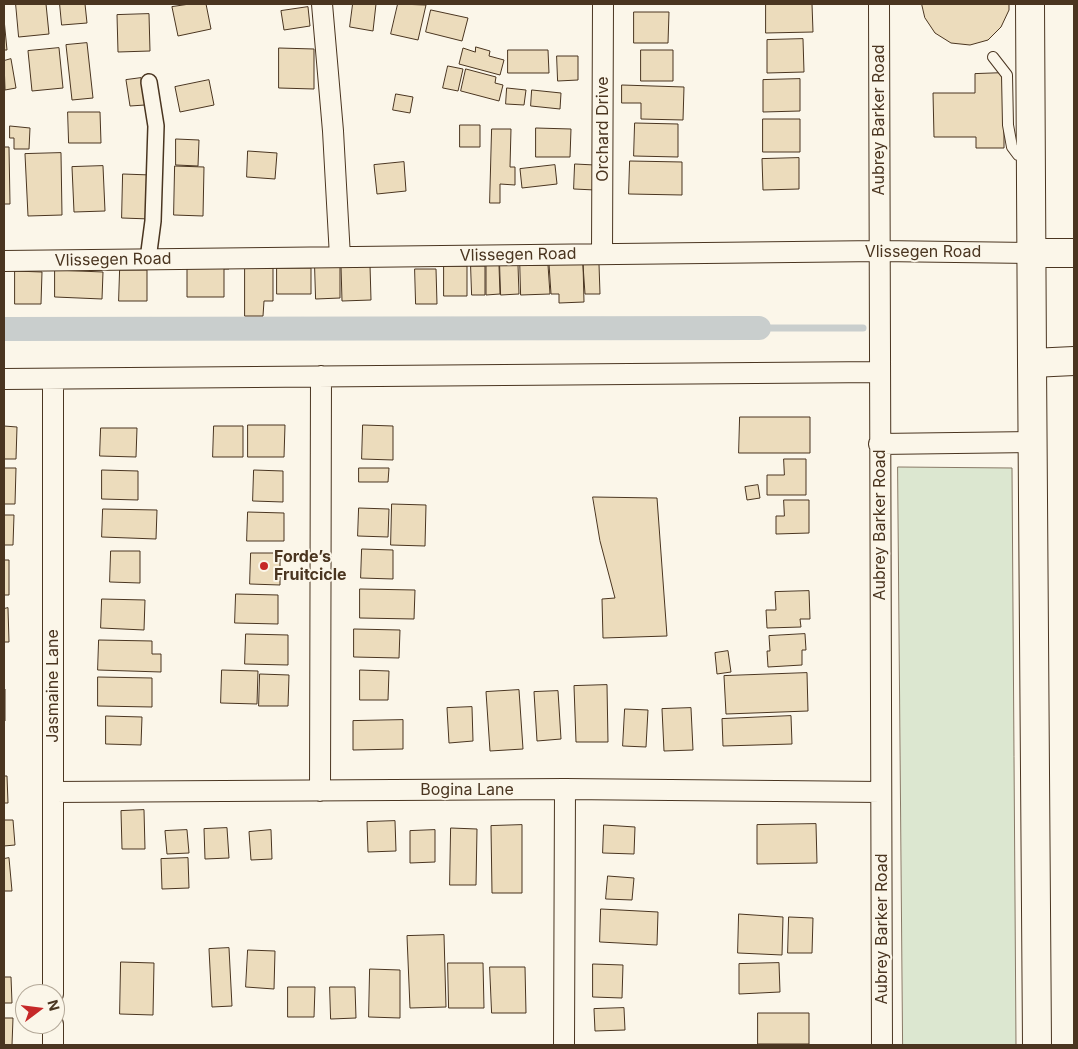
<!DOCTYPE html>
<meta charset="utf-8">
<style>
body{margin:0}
#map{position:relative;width:1078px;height:1049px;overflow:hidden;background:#fbf6e9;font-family:Inter,sans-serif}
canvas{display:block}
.frame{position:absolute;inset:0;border:5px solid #4a3520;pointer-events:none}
.north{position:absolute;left:15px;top:984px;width:50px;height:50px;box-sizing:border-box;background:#fbf6e9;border:1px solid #b4a999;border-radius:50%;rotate:75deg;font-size:14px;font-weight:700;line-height:20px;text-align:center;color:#4a3520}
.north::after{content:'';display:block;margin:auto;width:18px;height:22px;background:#c62828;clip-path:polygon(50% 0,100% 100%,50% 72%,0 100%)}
</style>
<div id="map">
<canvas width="1078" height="1049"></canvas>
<div class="frame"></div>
<div class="north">N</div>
</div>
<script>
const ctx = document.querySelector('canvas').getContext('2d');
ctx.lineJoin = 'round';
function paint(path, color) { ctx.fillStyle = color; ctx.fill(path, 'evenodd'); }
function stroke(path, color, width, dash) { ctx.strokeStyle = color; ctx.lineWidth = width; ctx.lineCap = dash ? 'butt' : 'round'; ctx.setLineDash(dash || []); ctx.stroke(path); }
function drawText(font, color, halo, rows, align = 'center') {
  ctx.font = font + ' Inter,sans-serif'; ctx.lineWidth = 4; ctx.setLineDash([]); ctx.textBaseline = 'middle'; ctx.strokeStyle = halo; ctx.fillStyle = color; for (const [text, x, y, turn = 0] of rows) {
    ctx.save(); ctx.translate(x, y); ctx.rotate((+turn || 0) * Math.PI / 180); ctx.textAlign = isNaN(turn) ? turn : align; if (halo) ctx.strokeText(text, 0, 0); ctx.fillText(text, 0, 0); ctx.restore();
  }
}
const green = new Path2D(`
 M898,467L1012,468L1016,1045H903Z`);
paint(green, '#dce7d0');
stroke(green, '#887966', 1);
stroke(new Path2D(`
 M759,328H863`), '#c9cecd', 7);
stroke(new Path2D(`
 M4,329L759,328`), '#c9cecd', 24);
const building = new Path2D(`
 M16,4H46L49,34L19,37Z
 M60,4H85L87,23L62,25Z
 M190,4H206L211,29L178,36L172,7Z
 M353,4H376L373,31L350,27Z
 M398,4L426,5L418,40L391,34Z
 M766,4H812L813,32L766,33Z
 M922,4H1009V10L1001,27L988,40L970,45L951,43L935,33L925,18Z
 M308,7L310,26L284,30L281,11Z
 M431,10L468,18L462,41L426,32Z
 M634,12H669L668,43H634Z
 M149,14L150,51L118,52L117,15Z
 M4,19L7,50H4Z
 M803,39L804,72L767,73V40Z
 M87,43L93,98L72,100L66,45Z
 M476,47L490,51L489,56L504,60L500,75L459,64L463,48L475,52Z
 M59,48L63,88L32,91L28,51Z
 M279,48L314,49V89L279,88Z
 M508,50H548L549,73H508Z
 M641,50H673V81H641Z
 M557,56H578V80L558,81Z
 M11,59L16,88L5,90L4,61Z
 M448,66L463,69L458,91L443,88Z
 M466,69L496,77L495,83L503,85L499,101L461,91Z
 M1004,73V148H976V137H934L933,93H975V74Z
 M141,78L145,105L130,106L126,80Z
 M800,79V111L763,112V80Z
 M209,80L214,105L180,112L175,87Z
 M622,85L684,87L683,120L641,119V103H622Z
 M507,88L526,90L524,105L506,104Z
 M532,90L561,93L560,109L531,106Z
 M396,94L413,97L410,113L393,110Z
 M68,112H100L101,143H69Z
 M763,119H800V152H763Z
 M635,123L678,124V157L634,156Z
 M460,125H480V147H460Z
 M10,126L30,128L29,149H14V138H10Z
 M536,128L571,129L570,157H536Z
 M492,129H511L510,167H515V185L500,184V203H490Z
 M176,139L199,140L198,166L176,165Z
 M4,147H9L10,204H4Z
 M248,151L277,153L275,179L247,177Z
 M61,153L62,215L28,216L25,154Z
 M799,158V189L763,190L762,159Z
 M630,161L682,162V195L629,194Z
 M404,162L406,191L377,194L374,165Z
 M575,164L595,165V190L574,189Z
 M555,165L557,184L522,188L520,169Z
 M103,166L105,211L74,212L72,167Z
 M175,166L204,167L203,216L174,215Z
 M123,174L151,175L150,219L122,218Z
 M520,258H531V265H548L550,294L521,295Z
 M230,260L229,269H224V297H187V265Z
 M583,263L584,302L559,303V294H551L549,264Z
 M599,264L600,294H585L583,265Z
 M370,265L371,300L342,301L341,266Z
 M499,265L500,294L486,295V266Z
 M500,265H518L519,294L501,295Z
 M444,266H467V296H444Z
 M471,266H485V295H472Z
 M245,267L273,268V301H264L263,316H245Z
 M315,267H340V298L316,299Z
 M277,268H311V294H277Z
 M415,269H436L437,304H416Z
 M55,270L103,272L102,299L55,297Z
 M120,270H147V301H119Z
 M15,271L42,272L41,304H15Z
 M740,417H810V453H739Z
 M248,425H285L284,457H248Z
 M363,425L393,426V460L362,459Z
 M4,426L17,427L16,459H4Z
 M214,426H243V457H213Z
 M101,428H137L136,457L100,456Z
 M784,459H806V495H767V475H784Z
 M4,468H16L15,504H4Z
 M359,468H389L388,482H359Z
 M102,470L138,471V500L102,499Z
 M254,470L283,471V502L253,501Z
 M758,485L760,498L747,500L745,487Z
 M593,497L657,498L667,636L603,638L602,599L615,598L600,541Z
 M784,500H809V533L776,534V516H784Z
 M392,504L426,505L425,546L391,545Z
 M359,508L389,509L388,537L358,536Z
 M103,509L157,510L156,539L102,537Z
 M248,512L284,513V541H247Z
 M4,515H14L13,545H4Z
 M362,549L393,550V579L361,578Z
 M111,551H140V583L110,582Z
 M251,553H280V585L250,584Z
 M4,560H9V595H4Z
 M360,589L415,590L414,619L360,618Z
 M809,591L810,619H800L801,627L767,628L766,610H776L775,592Z
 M236,594L278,595V624L235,623Z
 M102,599L145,600L144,630L101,628Z
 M8,608L9,642H4V609Z
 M354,629L400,630L399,658L354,657Z
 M246,634L288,635V665L245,664Z
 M805,634L806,650H802V665L768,667L767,651H770L769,636Z
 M99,640L152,641V654H161V672L98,670Z
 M728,651L731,672L717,674L715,653Z
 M222,670L258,671L257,704L221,703Z
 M360,670L389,671L388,700H360Z
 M807,673L808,711L726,714L724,676Z
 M260,674L289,675L288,706H259Z
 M98,677L152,678V707L98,706Z
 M607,685L608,742H576L574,686Z
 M4,689H5V721H4Z
 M519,690L523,749L490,751L486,692Z
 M558,691L561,739L537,741L534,692Z
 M472,707L473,741L449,743L447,708Z
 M691,708L693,750L664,751L662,709Z
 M625,709L648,710L646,747L623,746Z
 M106,716L142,717L141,745L106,744Z
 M791,716L792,744L723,746L722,719Z
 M403,720V749L353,750V721Z
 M4,776H7L8,803H4Z
 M144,810L145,849H122L121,811Z
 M4,820H13L15,845L4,846Z
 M395,821L396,851L368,852L367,822Z
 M816,824L817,863L757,864V825Z
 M522,825V893H492L491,826Z
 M604,825L635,827L634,854L603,853Z
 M227,828L229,858L205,859L204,829Z
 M451,828L477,829L476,885H450Z
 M187,830L189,853L167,854L165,831Z
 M271,830L272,859L251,860L249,832Z
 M435,830V862L410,863V831Z
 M9,858L12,891H4V859Z
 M188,858L189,888L162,889L161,859Z
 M608,876L634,878L632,900L606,899Z
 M601,909L658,912L657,945L600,942Z
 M739,914L783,917L782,955L738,953Z
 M789,917L813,918L812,953H788Z
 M444,935L446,1007L410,1008L407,936Z
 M229,948L232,1006L212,1007L209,949Z
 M248,950L275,951L274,989L246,987Z
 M121,962L154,963L153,1015L120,1014Z
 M448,963H483L484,1008H449Z
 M779,963L780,992L739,994V964Z
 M593,964L623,965L622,998L593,997Z
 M490,967H525L526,1013H492Z
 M370,969L400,970V1018L369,1017Z
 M4,977H11L12,1003H4Z
 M288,987H315L314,1017H288Z
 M330,987H355L356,1018L331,1019Z
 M624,1008L625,1030L595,1031L594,1009Z
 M758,1013H809V1044H758Z
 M4,1018H13L12,1045H4Z`);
paint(building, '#ecdcbc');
stroke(building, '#4a3520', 1);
const service = new Path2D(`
 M993,57L1007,75L1008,125L1012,147L1018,155L1030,158`);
const pedestrian = new Path2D(`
 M148,259L153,221L156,126L149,82`);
const minor = new Path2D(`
 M322,4L333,131L340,257
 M879,4L882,1045
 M602,254L603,4
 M4,261L880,251L1031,253
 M4,379L880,372
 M53,379V994
 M879,444L1033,442
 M320,791L321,376
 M53,792L565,789L881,792
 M53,1024V1045
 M564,1045L565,789`);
const secondary = new Path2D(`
 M1032,363L1037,1045`);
const primary = new Path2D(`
 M1030,4L1032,363L1074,361
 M1031,253H1074`);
stroke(service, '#4a3520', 12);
stroke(pedestrian, '#4a3520', 18);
stroke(minor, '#4a3520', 22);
stroke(secondary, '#4a3520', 30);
stroke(primary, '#4a3520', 30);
stroke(service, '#fbf6e9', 10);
stroke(pedestrian, '#fbf6e9', 15);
stroke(minor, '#fbf6e9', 20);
stroke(secondary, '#fbf6e9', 28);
stroke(primary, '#fbf6e9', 28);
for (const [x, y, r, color] of [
 [264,566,5,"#c62828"]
]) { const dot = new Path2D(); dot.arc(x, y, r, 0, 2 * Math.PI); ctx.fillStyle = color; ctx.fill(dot); stroke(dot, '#fbf6e9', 2); }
drawText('16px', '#4a3520', '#fbf6e9', [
 ["Aubrey Barker Road",879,120,-90],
 ["Orchard Drive",603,129,-90],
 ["Vlissegen Road",923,252],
 ["Vlissegen Road",518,255,-1],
 ["Vlissegen Road",113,260,-1],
 ["Aubrey Barker Road",880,525,-90],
 ["Jasmaine Lane",53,686,-90],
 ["Bogina Lane",467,790],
 ["Aubrey Barker Road",882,929,-90]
]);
drawText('bold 16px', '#4a3520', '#fbf6e9', [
 ["Forde’s",274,557],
 ["Fruitcicle",274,575]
], 'left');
</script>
